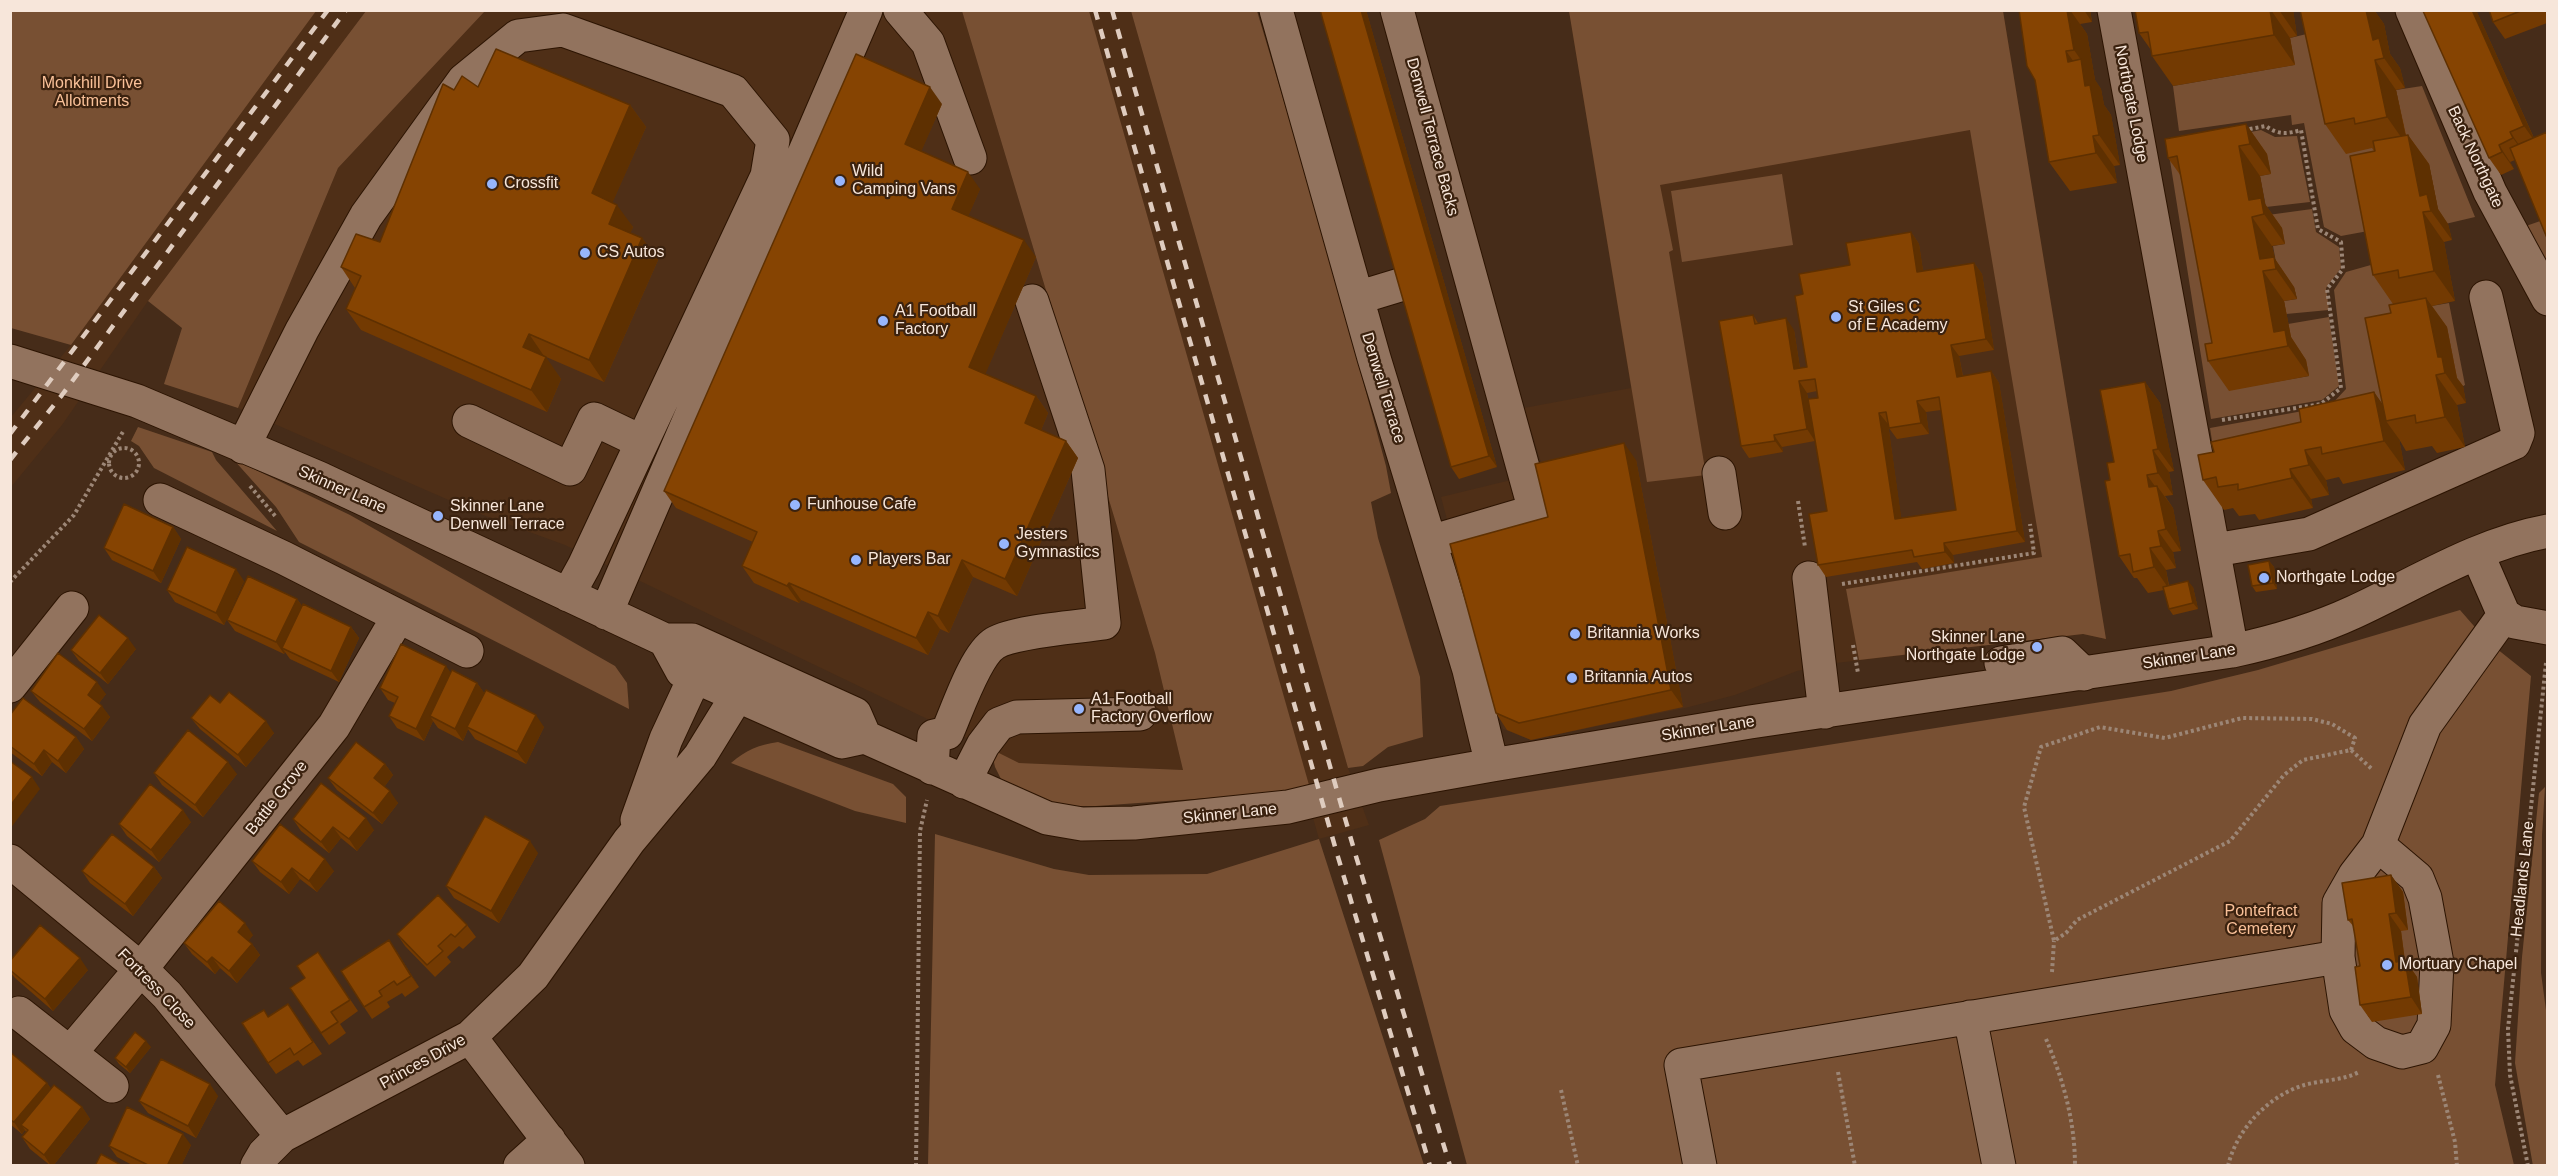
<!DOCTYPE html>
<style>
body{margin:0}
#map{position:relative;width:2558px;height:1176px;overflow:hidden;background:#462c19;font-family:Arial,sans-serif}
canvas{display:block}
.frame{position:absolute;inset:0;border:12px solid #f7e6da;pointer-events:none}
</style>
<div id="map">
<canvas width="2558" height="1176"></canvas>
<div class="frame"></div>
</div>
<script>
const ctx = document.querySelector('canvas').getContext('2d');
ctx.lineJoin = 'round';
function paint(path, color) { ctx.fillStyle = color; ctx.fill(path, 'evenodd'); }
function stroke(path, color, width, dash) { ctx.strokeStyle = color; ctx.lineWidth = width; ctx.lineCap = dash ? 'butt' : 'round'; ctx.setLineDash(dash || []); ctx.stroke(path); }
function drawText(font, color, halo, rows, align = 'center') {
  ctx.font = font + ' Arial,sans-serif'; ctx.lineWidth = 4.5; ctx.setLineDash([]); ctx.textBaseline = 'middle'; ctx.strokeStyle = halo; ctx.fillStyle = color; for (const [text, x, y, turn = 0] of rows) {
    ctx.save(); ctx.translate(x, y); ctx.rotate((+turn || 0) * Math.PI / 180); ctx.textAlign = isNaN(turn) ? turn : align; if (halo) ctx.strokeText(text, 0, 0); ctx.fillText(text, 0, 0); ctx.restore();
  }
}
paint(new Path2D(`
 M293,11H366L148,301L62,425L11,487V417L71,345Z
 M485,11H962L1155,653L1183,770L1019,763L565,545L483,515L238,408L338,168Z
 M1086,11H1131L1348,768L1369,825L1319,839Z
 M1569,11H2003L2106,639L2083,634L1836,663L1797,671L1735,695L1685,708L1531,740L1503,729L1441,497L1544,472L1524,408L1631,388Z`), '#4f2f17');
paint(new Path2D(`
 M10,11H316L71,345L11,328Z
 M366,11H485L338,168L238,408L164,384L182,328L148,301Z
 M962,11H1089L1309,785L1279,793L1096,806H1055L1006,789L995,767L991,749L1019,763L1183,770L1155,653Z
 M1131,11H1257L1322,229L1386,466L1391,493L1371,502L1378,538L1420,677L1423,737L1388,747L1363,766L1348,768Z
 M1569,11H2003L2106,639L2083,634L1859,660L1846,589L2042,557L1970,130L1660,185L1673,250L1669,252L1706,475L1647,482Z
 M2319,31L2374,148L2408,147L2396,90L2422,86L2475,217L2441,225L2429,164L2379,229L2341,236L2324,227L2304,123L2292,125L2291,115L2179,131L2173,86L2294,65L2290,38Z
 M2261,130L2275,137L2297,136L2310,202L2266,207L2260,176L2270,174L2186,169L2229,390L2309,376L2295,362L2288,324L2329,317L2339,386L2322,400L2211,419L2168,148Z
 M1782,174L1793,245L1682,262L1671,191Z
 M2312,209L2316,232L2339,247L2341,268L2326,288L2329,310L2286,314L2284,301L2297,299L2294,287L2281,289L2273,246L2285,244L2268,215Z
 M2546,219L2548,224L2547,269L2526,226Z
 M2385,261L2420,308L2449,303L2465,385L2400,421L2219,485L2210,428L2330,406L2346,389L2334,290L2346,272Z
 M138,427L212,452L216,460L277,531L154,468L139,446L131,441Z
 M233,459L350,515L615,666L627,683L629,709L299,542L276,507Z
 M2460,610L2487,641L2531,676L2495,1085L2514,1165H1467L1379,840L1425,819L1440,806L2171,691L2258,670Z
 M778,742L893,784L906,797V823L855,811L731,763C746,750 758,745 778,742Z
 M2545,787L2542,835L2541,973L2548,1025V1165L2533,1166L2515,1063L2522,957L2539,793Z
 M935,834L1054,869L1089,875L1207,874L1319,839L1424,1165H928Z`), '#785033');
const minor = new Path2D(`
 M900,10L928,43L970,158
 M1276,10L1374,358L1469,670L1492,765
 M1397,10L1535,511L1430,542
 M2114,10L2232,651
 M2412,10L2490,192L2548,299
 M1357,298L1403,284
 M10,361L137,401L319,478L665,640H692L855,714L865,737
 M469,421L570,469L594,419L642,442
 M243,447L302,330L366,216L464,80L518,36L563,30L733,91L773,140L767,176L584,566L568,595
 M1719,473L1725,513
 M160,500L284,558L467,651
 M2215,550L2309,534L2514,443L2518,433L2486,297
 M2477,553L2504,615L2515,622L2548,628
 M1809,578L1825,712
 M606,613L866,10
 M665,640L682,671L842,742L865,737L1047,818L1082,824L1134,823L1288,807L1379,785L1492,765L1750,722L2232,651C2274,642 2315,630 2354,612C2417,583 2478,544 2548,531
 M2001,663L2062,653L2084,674
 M10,686L72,608
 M932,768L934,736L947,733C957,711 975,655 995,643C1015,631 1078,627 1104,623L1088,470L1032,301
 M964,782L983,745L999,724L1017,717L1140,714
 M637,820L666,739L704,657
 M10,861L141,969L167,995L282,1136
 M2338,957L2346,1010L2356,1028L2376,1043L2402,1052L2422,1047L2434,1025L2437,963L2425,898L2417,878L2378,845
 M19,1013L112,1086
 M1970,1017L1999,1166
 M470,1037L568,1166
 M70,1053L141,969L334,726L398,617
 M257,1166L264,1154L282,1136L470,1037L533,976L629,841L700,756L737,696L741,676
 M520,1166L549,1140
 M1700,1166L1681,1065L2338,957L2339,903L2355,875L2378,845L2425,725L2504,615`);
stroke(minor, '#2c1402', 35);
stroke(new Path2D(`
 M2222,420L2321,404L2341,388L2327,289L2343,269L2341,242L2318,229L2301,130C2287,134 2278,135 2266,126L2244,130
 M109 463a15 15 0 1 1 30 0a15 15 0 1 1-30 0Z
 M250,486L276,517
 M1798,501L1805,547
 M10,582L74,515L124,430
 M1842,584L2034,553L2030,524
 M1853,645L1858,673
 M2351,750L2355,738L2332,724L2312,719L2242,718L2165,738L2100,727L2041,747L2024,807L2054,941L2066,933L2077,920L2230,841L2284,775L2303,760L2351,750L2373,770
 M2052,972L2054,941
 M2046,1039C2063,1079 2075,1121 2075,1166
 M1838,1072L1855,1166
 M2438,1075L2455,1142L2457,1166
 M1561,1090L1578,1166
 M916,1166L920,831L927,800
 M2228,1166C2236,1131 2266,1098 2301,1086C2319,1080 2342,1081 2359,1072
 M2528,1166L2510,1075L2508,1029L2546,663`), '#9c8676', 4, [3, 3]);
stroke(minor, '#92735e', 33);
stroke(new Path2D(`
 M1095,10L1338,857L1430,1166
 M1112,10L1355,853L1450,1166
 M10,434L328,10
 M10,460L62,395L346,10`), '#dfccbf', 4.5, [10, 10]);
paint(new Path2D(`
 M1320,10H1366L1497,467L1459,479L1451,467Z
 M2019,10H2090L2092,22L2080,24L2087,34L2095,80L2101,89L2104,105L2111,115L2120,165L2114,166L2117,183L2070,191L2049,162L2035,80Z
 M2135,10H2293L2297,36L2290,38L2295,65L2173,86L2152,56L2151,50L2139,33Z
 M2300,10H2374L2384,24L2390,54L2400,68L2405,88L2396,90L2406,135H2408L2429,164L2438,209L2448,224L2452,240L2444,242L2455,301L2432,306L2447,327L2457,378L2463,386L2466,403L2457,405L2465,447L2437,453L2432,446L2406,451L2399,439L2405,470L2343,484L2339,477L2326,480L2329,495L2311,499L2313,508L2259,520L2255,514L2239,516L2233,508L2224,510L2203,480L2214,452L2301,422L2374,392L2382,404L2391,313L2393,304L2373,275L2374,151L2372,148L2346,154L2325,124Z
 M2476,10L2534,138L2547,132V239L2515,160L2510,162L2514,169L2501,175L2489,158Z
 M2489,10H2547V23L2505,39L2493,22Z
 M478,87L630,105L646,127L612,203L633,227L630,233L642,238L658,260L604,382L544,356L561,379L547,412L361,330L346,309L355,288L341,267L380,242L454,90Z
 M942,104L921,151L980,189L968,216L1036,257L985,374L1036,396L1048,413L1041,430L1066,441L1078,458L1017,596L973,577L949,633L940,629L928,655L801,600L799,603L754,583L742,566L753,542L676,508L664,491Z
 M2246,124L2267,154L2271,174L2260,176L2265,204L2282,228L2285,244L2272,246L2275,259L2294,287L2297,299L2284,301L2291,337L2306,360L2309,376L2229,391L2208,361L2212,343L2181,176L2168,158Z
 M1911,232L1919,244L1923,271L1974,263L1982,274L1994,350L1959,356L1963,376L1991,371L1999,383L2025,542L1953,555L1954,563L1922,569L1917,562L1826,577L1818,565L1827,511L1815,441L1782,447L1783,452L1749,458L1741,446L1753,315L1758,323L1794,330L1800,368L1807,367L1803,294L1850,265ZM1817,391L1818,398L1808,399L1807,393ZM1941,410L1956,510L1901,518L1888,424L1889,428L1897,439L1929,434L1926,412Z
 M2145,382L2160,403L2174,471L2169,472L2173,495L2165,496L2173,508L2181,551L2173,552L2176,568L2166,570L2169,585L2193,587L2198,609L2173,615L2169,609L2164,590L2148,593L2137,578H2134L2119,556L2110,480Z
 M1636,460L1683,707L1531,740L1507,730L1496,713L1548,517Z
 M173,527L181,539L161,583L112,560L104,548Z
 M2269,561L2274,567L2277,589L2256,592L2252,586Z
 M244,581L224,625L175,602L167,590Z
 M297,599L302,606L351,627L359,638L339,682L290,659L285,652L284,654L235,631L227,620Z
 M136,649L108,684L79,661L71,650Z
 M451,673L477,683L484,693L544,727L526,764L475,739L468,729L463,741L438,728L433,721L424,741L397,728L389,716L395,703L388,700L380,688Z
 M31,691L106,694L99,703L110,717L92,741L40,702Z
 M220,703L274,733L246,767L200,729L191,718Z
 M10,715L76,737L84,749L66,773L52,762L42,776L10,752Z
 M385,764L393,775L384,787L398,803L382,824L337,790L328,778Z
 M154,773L237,774L203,817L162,785Z
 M293,819L374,830L357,851L341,838L329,853L301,831Z
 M191,822L159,862L127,836L119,824Z
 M538,853L499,923L454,898L446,886Z
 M252,861L334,871L317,892L300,879L289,894L260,872Z
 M154,867L162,878L133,916L90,883L82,871Z
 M2391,875L2403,892L2408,930L2401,931L2405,960L2417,977L2422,1014L2372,1022L2360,1005V966L2354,927L2348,920Z
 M467,925L476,937L463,949L459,946L447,957L451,962L435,977L405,946L397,934Z
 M253,935L248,941L252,944L260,955L237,983L220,968L215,974L192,954L184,943Z
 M318,952L358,1011L340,1024L346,1033L329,1045L290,988L305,978Z
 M397,952L419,987L405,997L402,993L387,1002L390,1007L372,1019L364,1007Z
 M10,961L88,970L53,1011L15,978L10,972Z
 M288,1004L322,1054L303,1066L298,1060L276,1074L268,1063V1017Z
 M151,1047L130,1073L119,1064L115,1058Z
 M10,1052L47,1083L51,1089L82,1107L90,1119L53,1166H51L30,1149L22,1137L26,1132L25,1130L22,1134L10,1124Z
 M218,1096L196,1138L148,1113L139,1101Z
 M191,1145L181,1166H134L117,1157L109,1146Z`), '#733a02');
paint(new Path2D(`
 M1361,10H1366L1497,467L1489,456Z
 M2064,10H2070L2087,34L2095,80L2101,89L2104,105L2111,115L2120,165L2099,135L2068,62L2066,51L2084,76L2081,60L2074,50Z
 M2084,10H2090L2092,22Z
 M2270,10H2271L2290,38L2295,65L2274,35Z
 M2279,10H2293L2297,36Z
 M2366,10H2374L2384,24L2390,54L2400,68L2405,88L2384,58L2373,40Z
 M2472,10H2476L2536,143L2524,126Z
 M2375,60L2396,90L2408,147L2387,117Z
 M930,87L942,104L917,161L905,144Z
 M630,105L646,127L607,215L592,193Z
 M2246,124L2267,154L2271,174L2250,144Z
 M2510,132L2522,149L2525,155L2513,138Z
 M2408,135L2429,164L2438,209L2448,224L2452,240L2420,196Z
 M2093,136L2114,166L2117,183L2096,153Z
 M2499,145L2510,162L2514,169L2502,152Z
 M2239,146L2260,176L2265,204L2282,228L2285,244L2264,214L2249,200Z
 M968,172L980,189L964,226L952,209Z
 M617,205L633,227L625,246L609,224Z
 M2423,212L2444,242L2455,301L2434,271Z
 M2252,217L2272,246L2275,259L2294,287L2297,299L2276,269L2260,259Z
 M1911,232L1919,244L1925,284L1917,272Z
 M642,238L658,260L604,382L589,360Z
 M1024,240L1036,257L981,384L969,367Z
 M1974,263L1982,274L1994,350L1986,339Z
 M2263,271L2284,301L2291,337L2306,360L2309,376L2288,346L2274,332Z
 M2426,298L2447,327L2457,378L2463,386L2466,403L2445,373L2438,357Z
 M1786,318L1794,330L1802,381L1794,369Z
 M529,334L544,356L539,369L523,347Z
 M1951,345L1959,356L1965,389L1957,377Z
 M546,357L561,379L547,412L531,390Z
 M1991,371L1999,383L2025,542L2017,531Z
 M2436,375L2457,405L2465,447L2445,417Z
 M1799,381L1807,393L1815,441L1807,429Z
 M2145,382L2160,403L2174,471L2158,449Z
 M2374,392L2393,419L2386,421L2399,439L2405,470L2384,441Z
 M1036,396L1048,413L1037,440L1025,423Z
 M1917,401L1926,412L1929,434L1921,423Z
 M1879,413L1888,424L1903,530L1895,519Z
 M1774,435L1782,447L1783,452L1775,441Z
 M1066,441L1078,458L1017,596L1005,579Z
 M1624,443L1636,460L1683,707L1671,690Z
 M2153,450L2169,472L2173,495L2158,473Z
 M2305,450L2326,480L2329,495L2309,465Z
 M2290,469L2311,499L2313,508L2292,478Z
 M2147,475L2159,492L2157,486L2173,508L2181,551L2166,529L2149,487Z
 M173,527L181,539L161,583L153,571Z
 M2158,531L2173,552L2176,568L2161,546Z
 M1944,543L1953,555L1954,563L1945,552Z
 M2150,548L2166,570L2169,589L2154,567Z
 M962,560L973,577L949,633L938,616Z
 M2269,561L2274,567L2277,589L2273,583Z
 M236,569L244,581L224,625L216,613Z
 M2188,581L2193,587L2198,609L2193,603Z
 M789,583L801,600L799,603L787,586Z
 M297,599L305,610L282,648L285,652L284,654L276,642Z
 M928,612L940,629L928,655L916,638Z
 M351,627L359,638L339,682L331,671Z
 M128,638L136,649L108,684L100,673Z
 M446,666L454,677L430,716L433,721L424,741L416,729Z
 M97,682L106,694L96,707L88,695Z
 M477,683L485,694L467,727L468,729L463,741L455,729Z
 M102,706L110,717L92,741L84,729Z
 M536,715L544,727L526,764L517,752Z
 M266,721L274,733L246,767L238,755Z
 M76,737L84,749L66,773L58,761Z
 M44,750L52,762L42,776L34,764Z
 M228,762L237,774L203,817L195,805Z
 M385,764L393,775L382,790L374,778Z
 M32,777L40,789L10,829V806Z
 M390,791L398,803L382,824L373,813Z
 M183,810L191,822L159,862L151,850Z
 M366,818L374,830L357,851L349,839Z
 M333,827L341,838L329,853L321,842Z
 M530,841L538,853L499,923L491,911Z
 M325,859L334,871L317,892L309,881Z
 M154,867L162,878L133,916L125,904Z
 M292,868L300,879L289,894L281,882Z
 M2391,875L2403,892L2408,930L2396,913Z
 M2389,914L2401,931L2406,970L2405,960L2417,977L2422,1014L2411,997L2396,962Z
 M245,923L253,935L246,944L238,932Z
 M389,940L397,952L419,987L411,976Z
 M252,944L260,955L237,983L229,971Z
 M212,957L220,968L215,974L207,962Z
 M80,958L88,970L53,1011L45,999Z
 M146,1041L151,1047L130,1073L126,1067Z
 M47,1083L55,1094L21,1125L25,1130L22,1134L14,1122Z
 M210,1084L218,1096L196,1138L188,1126Z
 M82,1107L90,1119L53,1166H51L44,1155Z
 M183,1134L191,1145L181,1166H167Z`), '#5e3001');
const building = new Path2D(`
 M1320,10H1361L1489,456L1451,467Z
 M2019,10H2067L2074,50L2066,51L2068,62L2081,59L2085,86L2090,85L2099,135L2093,136L2096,153L2049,162L2035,80L2027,66Z
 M2135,10H2270L2274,35L2152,56L2148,32L2139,33Z
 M2300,10H2366L2373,40L2379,38L2384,58L2375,60L2387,117L2355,124L2354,118L2325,124Z
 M2424,10H2472L2524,126L2510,132L2513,138L2499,145L2502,152L2489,158L2423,11Z
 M2489,10H2523L2493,22Z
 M496,49L630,105L592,193L617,205L609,224L642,238L589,360L529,334L523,347L546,357L531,390L346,309L361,276L341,267L356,234L380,242L443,84L454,90L462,76L478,87Z
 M856,54L930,87L905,144L968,172L952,209L1024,240L969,367L1036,396L1025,423L1066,441L1005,579L962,560L938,616L928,612L916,638L789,583L787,586L742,566L757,532L664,491Z
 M2246,124L2250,144L2239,146L2249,200L2261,198L2264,214L2252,217L2260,259L2274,257L2276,269L2263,271L2274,332L2285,330L2288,346L2208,361L2205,344L2212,343L2177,156L2168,158L2165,139Z
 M2547,132V238L2510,148Z
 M2408,135L2420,196L2427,194L2431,211L2423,212L2434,271L2399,278L2398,270L2373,275L2350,156L2375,151L2373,141Z
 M1911,232L1917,272L1974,263L1986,339L1951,345L1957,377L1991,371L2017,531L1944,543L1945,552L1914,557L1912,550L1818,565L1809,514L1827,511L1808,399L1818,398L1815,379L1799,381L1807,429L1774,435L1775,441L1741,446L1719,321L1753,315L1755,324L1786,318L1794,369L1807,367L1795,296L1803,294L1799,274L1850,265L1846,243ZM1939,397L1956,510L1895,519L1879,413L1886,412L1889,428L1921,423L1917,401Z
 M2426,298L2438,357H2442L2445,373L2436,375L2445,417L2416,423L2415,415L2386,421L2365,318L2391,313L2389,305Z
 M2145,382L2158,449L2153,450L2158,473L2147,475L2149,487L2157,486L2166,529L2158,531L2161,546L2150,548L2154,567L2133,572L2130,554L2119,556L2105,481L2110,480L2107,463L2114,462L2100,390Z
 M2374,392L2384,441L2322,454L2321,447L2305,450L2309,465L2290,469L2292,478L2238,490V484L2218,487L2216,477L2203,480L2198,455L2214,452L2211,442L2301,422L2299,409Z
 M1624,443L1671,690L1519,723L1496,713L1450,544L1548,517L1535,464Z
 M124,504L173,527L153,571L104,548Z
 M187,547L236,569L216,613L167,590Z
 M2269,561L2273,583L2252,586L2248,565Z
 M248,576L297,599L276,642L227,620Z
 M2188,581L2193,603L2169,609L2163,587Z
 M303,604L351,627L331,671L282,648Z
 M99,615L128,638L100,673L71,650Z
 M401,644L446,666L416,729L389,716L398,697L380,688Z
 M58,653L97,682L88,695L102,706L84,729L31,691Z
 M452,670L477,683L455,729L430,716Z
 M486,690L536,715L517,752L467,727Z
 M229,692L266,721L238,755L191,718L210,695L220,703Z
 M23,698L76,737L58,761L44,750L34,764L10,746V715Z
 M188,730L228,762L195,805L154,773Z
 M356,742L385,764L374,778L390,791L373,813L328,778Z
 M10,761L32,777L10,806Z
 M321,783L366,818L349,839L333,827L321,842L293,819Z
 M150,784L183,810L151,850L119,824Z
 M485,816L530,841L491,911L446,886Z
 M280,824L325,859L309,881L292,868L281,882L252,861Z
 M112,834L154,867L125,904L82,871Z
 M2391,875L2396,913L2389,914L2396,962L2405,960L2411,997L2360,1005L2355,967L2360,966L2352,919L2348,920L2342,883Z
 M438,895L467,925L455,937L451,934L438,946L443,951L427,965L397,934Z
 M219,901L245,923L238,932L252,944L229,971L212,957L207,962L184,943Z
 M40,925L80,958L45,999L10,970V961Z
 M389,940L411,976L397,985L394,981L379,991L382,996L364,1007L341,971Z
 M318,952L350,1000L331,1012L338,1022L321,1033L290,988L305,978L297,966Z
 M288,1004L313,1042L294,1055L290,1048L268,1063L242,1023L264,1010L268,1017Z
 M135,1032L146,1041L126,1067L115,1058Z
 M10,1052L47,1083L14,1122L10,1120Z
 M161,1059L210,1084L188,1126L139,1101Z
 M54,1085L82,1107L44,1155L22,1137L28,1130L21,1125Z
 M127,1107L183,1134L167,1166H150L109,1146Z
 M101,1154L123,1166H95Z`);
paint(building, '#864402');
stroke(building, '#5e3001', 1.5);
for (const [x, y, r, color] of [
 [840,181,6,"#97b6fd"],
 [492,184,6,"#97b6fd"],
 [585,253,6,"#97b6fd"],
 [1836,317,6,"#97b6fd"],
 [883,321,6,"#97b6fd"],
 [795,505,6,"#97b6fd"],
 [438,516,6,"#97b6fd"],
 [1004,544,6,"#97b6fd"],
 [856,560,6,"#97b6fd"],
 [2264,578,6,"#97b6fd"],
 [1575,634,6,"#97b6fd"],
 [2037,647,6,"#97b6fd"],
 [1572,678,6,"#97b6fd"],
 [1079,709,6,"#97b6fd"],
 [2387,965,6,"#97b6fd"]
]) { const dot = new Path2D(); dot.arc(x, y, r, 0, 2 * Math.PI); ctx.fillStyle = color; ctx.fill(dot); stroke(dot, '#3b220f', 2); }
drawText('16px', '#fac199', '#3b220f', [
 ["Monkhill Drive",92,84],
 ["Allotments",92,102],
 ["Pontefract",2261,912],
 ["Cemetery",2261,930]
]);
drawText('16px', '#f7e6da', '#3b220f', [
 ["Northgate Lodge",2131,104,79],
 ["Denwell Terrace Backs",1432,137,75],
 ["Back Northgate",2475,157,65],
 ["Denwell Terrace",1383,388,73],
 ["Skinner Lane",342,490,24],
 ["Skinner Lane",2189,657,-9],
 ["Skinner Lane",1708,729,-9],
 ["Battle Grove",277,798,-52],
 ["Skinner Lane",1230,814,-6],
 ["Headlands Lane",2523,879,-84],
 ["Fortress Close",156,989,46],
 ["Princes Drive",423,1062,-29]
]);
drawText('16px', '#f7e6da', '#3b220f', [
 ["Wild",852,172],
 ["Camping Vans",852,190],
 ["Crossfit",504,184],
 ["CS Autos",597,253],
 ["St Giles C",1848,308],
 ["of E Academy",1848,326],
 ["A1 Football",895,312],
 ["Factory",895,330],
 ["Funhouse Cafe",807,505],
 ["Skinner Lane",450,507],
 ["Denwell Terrace",450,525],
 ["Jesters",1016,535],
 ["Gymnastics",1016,553],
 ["Players Bar",868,560],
 ["Northgate Lodge",2276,578],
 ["Britannia Works",1587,634],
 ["Skinner Lane",2025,638,"right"],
 ["Northgate Lodge",2025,656,"right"],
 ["Britannia Autos",1584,678],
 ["A1 Football",1091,700],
 ["Factory Overflow",1091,718],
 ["Mortuary Chapel",2399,965]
], 'left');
</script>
